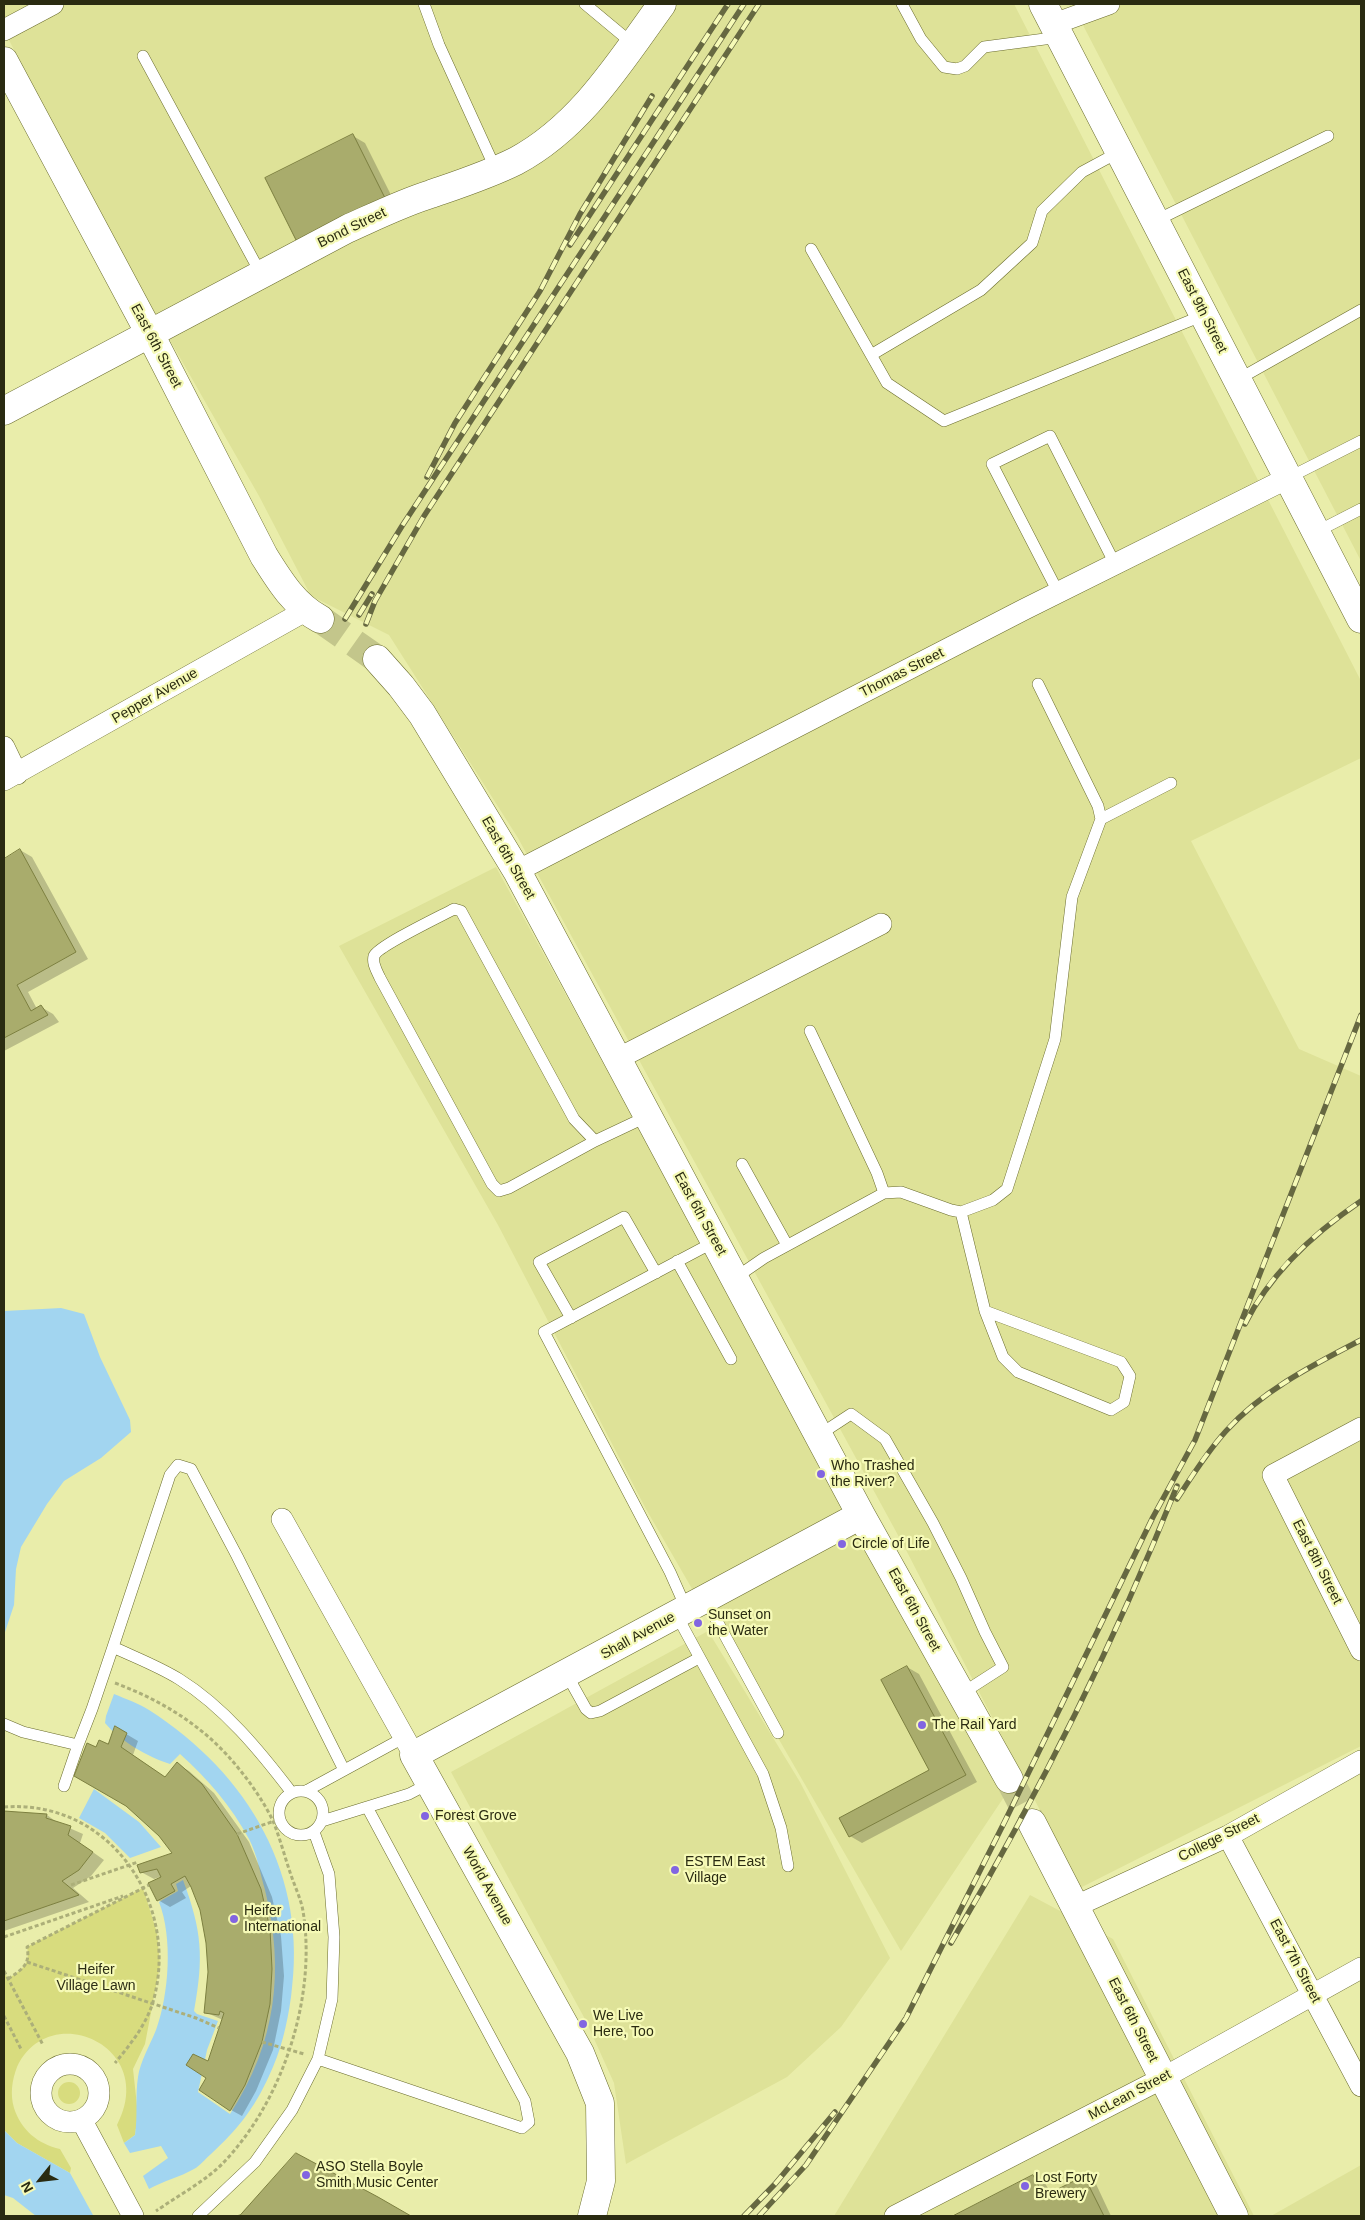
<!DOCTYPE html>
<style>
body{margin:0}
#map{position:relative;width:1365px;height:2220px;overflow:hidden;background:#e9edaa;font-family:Arial,sans-serif}
canvas{display:block}
.frame{position:absolute;inset:0;border:5px solid #2a2b11;pointer-events:none}
.north{position:absolute;left:15px;top:2155px;width:50px;height:50px;-webkit-text-stroke:4px #f6fab7;paint-order:stroke;rotate:241deg;font-size:14px;font-weight:700;line-height:20px;text-align:center;color:#2a2b11}
.north::after{content:'';display:block;margin:auto;width:18px;height:22px;background:#2a2b11;clip-path:polygon(50% 0,100% 100%,50% 72%,0 100%)}
</style>
<div id="map">
<canvas width="1365" height="2220"></canvas>
<div class="frame"></div>
<div class="north">N</div>
</div>
<script>
const ctx = document.querySelector('canvas').getContext('2d');
ctx.lineJoin = 'round';
function paint(path, color) { ctx.fillStyle = color; ctx.fill(path, 'evenodd'); }
function stroke(path, color, width, dash) { ctx.strokeStyle = color; ctx.lineWidth = width; ctx.lineCap = dash ? 'butt' : 'round'; ctx.setLineDash(dash || []); ctx.stroke(path); }
function drawText(font, color, halo, rows, align = 'center') {
  ctx.font = font + ' Arial,sans-serif'; ctx.lineWidth = 4.5; ctx.setLineDash([]); ctx.textBaseline = 'middle'; ctx.strokeStyle = halo; ctx.fillStyle = color; for (const [text, x, y, turn = 0] of rows) {
    ctx.save(); ctx.translate(x, y); ctx.rotate((+turn || 0) * Math.PI / 180); ctx.textAlign = isNaN(turn) ? turn : align; if (halo) ctx.strokeText(text, 0, 0); ctx.fillText(text, 0, 0); ctx.restore();
  }
}
paint(new Path2D(`
 M4,4H1014L1361,681V758L1191,841L1299,1049L1361,1076V1746L1080,1888L905,1548L518,838L389,635L311,596L259,496L83,188L4,30Z
 M1072,4H1361V561Z
 M496,867L1004,1797L901,1951L646,1509L498,1225L339,946Z
 M708,1631L800,1782L890,1958L841,2027L787,2077L626,2164L614,2083L586,2021L451,1772Z
 M1030,1895L1113,1939L1254,2216H834Z
 M1361,2165V2216H1271Z`), '#dee298');
paint(new Path2D(`
 M143,1888L157,1933L160,1965L145,2044L133,2069L138,2115L135,2135L124,2143L117,2125C159,2046 49,1998 17,2067C12,2080 10,2094 14,2108C21,2130 38,2144 60,2149L71,2168L70,2173L17,2143L4,2130V1971L8,1979C21,1970 31,1965 27,1947Z
 M58 2093a11 11 0 1 1 22 0a11 11 0 1 1-22 0Z`), '#d8dc7e');
paint(new Path2D(`
 M61,1308L84,1314L100,1357L130,1420L131,1432L101,1458L64,1481L47,1504L21,1547L16,1569L14,1605L4,1635V1311Z
 M114,1694C126,1699 138,1703 149,1710C249,1774 309,1876 291,1997C287,2025 281,2051 269,2076C254,2109 237,2130 211,2154C205,2159 200,2166 194,2169C180,2177 163,2181 149,2189L143,2176L168,2158L161,2146L130,2153L124,2143L135,2135C138,2116 135,2096 138,2077C140,2062 150,2045 156,2030C169,1994 173,1938 159,1902L178,1891L176,1884L183,1880C202,1931 204,1957 194,2011L197,2014L218,2021L207,2050L198,2092L230,2114C276,2043 285,1971 265,1890C260,1873 257,1854 249,1839C231,1806 208,1779 180,1754L170,1764C148,1757 120,1741 105,1723L106,1716Z
 M94,1789L139,1822L161,1847L130,1858L105,1833L79,1818Z
 M4,2130L17,2143L70,2173L93,2215L36,2216L13,2198L4,2195Z`), '#a2d5f0');
paint(new Path2D(`
 M353,136L365,143L397,207L311,250Z
 M20,850L32,857L88,959L28,992L37,1009L41,1007L53,1014L59,1022L4,1051V860Z
 M907,1667L919,1674L977,1782L862,1843L850,1836L841,1819L931,1770Z
 M116,1728L138,1741L133,1755L166,1778L177,1764L189,1771L214,1793L249,1842L272,1897L281,1936L284,1976L281,2011L273,2050L256,2091L242,2116L231,2110L208,2078V2063L223,2020L205,2012L209,1972L207,1943L201,1909L191,1886L182,1892L186,1898L170,1907L158,1900L160,1877L154,1879L141,1872L174,1853L96,1748L109,1745Z
 M4,1813H29L47,1815L58,1823L83,1834L80,1843L104,1860L91,1876L73,1888L89,1902L4,1931Z
 M296,2155L407,2216H240Z
 M1033,2176L1045,2183L1051,2194L1084,2177L1096,2184L1111,2216H956Z`), '#0003');
const building = new Path2D(`
 M353,134L386,200L298,244L265,178Z
 M20,849L76,952L17,985L31,1011L41,1005L48,1015L4,1038V859Z
 M907,1666L966,1775L849,1837L839,1818L929,1770L881,1680Z
 M115,1726L127,1733L121,1747L165,1777L177,1762L202,1784L237,1834L261,1889L270,1929L272,1969L270,2004L262,2042L245,2085L230,2111L199,2090L206,2078L186,2065L193,2054L208,2061L224,2013L220,2011L219,2015L204,2013L208,1972L206,1943L200,1910L191,1887L185,1876L171,1884L175,1891L157,1901L148,1883L161,1877L157,1869L140,1873L137,1865L172,1853L159,1836L126,1806L74,1776L87,1743L96,1747L99,1740L108,1744Z
 M4,1811L47,1814L46,1818L71,1826L68,1835L93,1852L79,1870L62,1881L79,1895L4,1921Z
 M296,2153L378,2197L411,2216H236L240,2215Z
 M1033,2175L1044,2196L1084,2176L1104,2216H953Z`);
paint(building, '#a9ac6c');
stroke(building, '#7c7f40', 1);
stroke(new Path2D(`
 M320,619L377,659
 M1009,1779L1032,1823`), '#c3c68b', 28, [28, 14]);
const lane = new Path2D(`
 M424,4L439,45L496,170
 M585,4L633,44
 M902,4L921,39L944,67L957,69L965,66L984,47L1060,37
 M143,56L261,274
 M1155,221L1328,136
 M811,249L887,383L944,421L1204,315
 M871,355L981,290L1032,243L1042,211L1082,172L1119,152
 M1237,380L1361,310
 M1288,478L1361,441
 M1316,532L1361,509
 M1058,592L992,464L1050,436L1115,564
 M1101,819L1171,783
 M810,1031L877,1173L884,1193
 M595,1141L509,1188L499,1191L492,1184L380,978C377,971 372,964 374,956C378,946 441,916 454,909L461,911L574,1119L595,1141L648,1116
 M742,1164L787,1245
 M961,1212L985,1311L1003,1357L1018,1372L1111,1410L1124,1402L1130,1376L1121,1362L985,1311
 M677,1261L731,1359
 M735,1278L764,1258L884,1193L901,1192L951,1210L961,1212L993,1200L1007,1189L1055,1039L1072,897L1101,819L1098,806L1038,684
 M571,1318L539,1262L624,1217L656,1273
 M819,1435L851,1414L885,1439L933,1523L961,1578L985,1632L1003,1667L961,1694
 M705,1599L778,1733
 M686,1608L670,1572L544,1332L714,1242
 M676,1614L763,1774L781,1828L788,1866
 M567,1675L586,1709L591,1713L600,1711L699,1658
 M4,1724L23,1732L78,1745L92,1709L113,1647
 M64,1786L78,1745
 M279 1813a22 22 0 1 1 44 0a22 22 0 1 1-44 0Z
 M306,1791L405,1737
 M292,1793C260,1751 224,1707 179,1679C158,1666 134,1657 113,1647L170,1475L178,1465L191,1469L237,1556L344,1770
 M322,1821L409,1794L430,1783
 M318,2059L522,2128L529,2122L525,2101L367,1807
 M198,2216L255,2162L292,2110L318,2059L332,1999L334,1937L329,1874L314,1832`);
const street = new Path2D(`
 M1054,24L1109,4
 M4,30L53,4
 M4,747L17,774
 M4,780L305,611
 M517,871L1025,609L1288,478
 M617,1059L881,924
 M1361,1428L1273,1475L1361,1650
 M282,1519L414,1755
 M1228,1836L1361,2086
 M1074,1907L1228,1836L1361,1761
 M41 2093a29 29 0 1 1 58 0a29 29 0 1 1-58 0Z
 M82,2121L133,2216
 M895,2216L1163,2078L1361,1968`);
const secondary = new Path2D(`
 M1043,4L1361,619
 M4,61L150,334L264,556C279,580 294,605 320,619
 M4,411L347,229C374,217 402,203 431,194C460,184 488,175 516,161C581,126 620,62 662,4
 M377,659L401,686L422,714L517,871L861,1515L1009,1779
 M1032,1823L1234,2216
 M592,2216L601,2181L600,2103L580,2053L414,1755L861,1515`);
stroke(lane, '#6a6c2d', 12);
stroke(street, '#6a6c2d', 22);
stroke(secondary, '#6a6c2d', 29);
stroke(new Path2D(`
 M115,1683C158,1699 197,1722 228,1756C245,1775 262,1798 273,1821C280,1838 285,1858 291,1875C295,1887 301,1899 303,1911C317,1996 283,2101 223,2163C207,2180 176,2197 156,2211
 M4,1807C110,1799 181,1904 153,2002C146,2025 130,2045 115,2063
 M237,1834L280,1819
 M71,1885L138,1862
 M4,1937L123,1896
 M27,1962L196,2018L219,2028
 M4,1971L43,2045
 M8,1979C21,1970 31,1965 27,1947L149,1885
 M4,2016L21,2049
 M262,2042L304,2054`), '#acaf79', 3, [4, 2.5]);
stroke(lane, '#fff', 11);
stroke(street, '#fff', 21);
stroke(secondary, '#fff', 28);
const rail = new Path2D(`
 M570,245L728,4
 M427,477L455,423L540,291L580,214L652,96
 M359,615L372,594
 M345,619L402,526L744,4
 M366,624L375,601L424,516L759,4
 M1245,1324C1271,1272 1314,1233 1361,1201
 M1177,1499C1192,1476 1207,1452 1226,1431C1263,1390 1313,1365 1361,1340
 M951,1943C1037,1797 1114,1644 1177,1486
 M744,2216L775,2184L835,2112
 M759,2216L806,2165L906,2018L1005,1821L1153,1517L1195,1440L1361,1015`);
stroke(rail, '#666841', 5.5);
stroke(rail, '#f6fab7', 4, [11]);
for (const [x, y, r, color] of [
 [821,1474,5,"#8265e1"],
 [842,1544,5,"#8265e1"],
 [698,1623,5,"#8265e1"],
 [922,1725,5,"#8265e1"],
 [425,1816,5,"#8265e1"],
 [675,1870,5,"#8265e1"],
 [234,1919,5,"#8265e1"],
 [583,2024,5,"#8265e1"],
 [306,2175,5,"#8265e1"],
 [1025,2186,5,"#8265e1"]
]) { const dot = new Path2D(); dot.arc(x, y, r, 0, 2 * Math.PI); ctx.fillStyle = color; ctx.fill(dot); stroke(dot, '#f6fab7', 2); }
drawText('14px', '#2a2b11', '#f6fab7', [
 ["Bond Street",352,228,-26],
 ["East 9th Street",1202,311,63],
 ["East 6th Street",156,346,62],
 ["Thomas Street",902,673,-27],
 ["Pepper Avenue",155,696,-30],
 ["East 6th Street",508,858,60],
 ["East 6th Street",700,1214,61],
 ["East 8th Street",1317,1562,63],
 ["East 6th Street",914,1610,61],
 ["Shall Avenue",638,1636,-29],
 ["College Street",1219,1838,-27],
 ["World Avenue",487,1886,61],
 ["East 7th Street",1295,1961,62],
 ["East 6th Street",1133,2020,63],
 ["McLean Street",1130,2095,-28]
]);
drawText('14px', '#2a2b11', '#f6fab7', [
 ["Who Trashed",831,1466],
 ["the River?",831,1482],
 ["Circle of Life",852,1544],
 ["Sunset on",708,1615],
 ["the Water",708,1631],
 ["The Rail Yard",932,1725],
 ["Forest Grove",435,1816],
 ["ESTEM East",685,1862],
 ["Village",685,1878],
 ["Heifer",244,1911],
 ["International",244,1927],
 ["We Live",593,2016],
 ["Here, Too",593,2032],
 ["ASO Stella Boyle",316,2167],
 ["Smith Music Center",316,2183],
 ["Lost Forty",1035,2178],
 ["Brewery",1035,2194]
], 'left');
drawText('14px', '#2c2d15', '#f6fab7', [
 ["Heifer",96,1970],
 ["Village Lawn",96,1986]
]);
</script>
